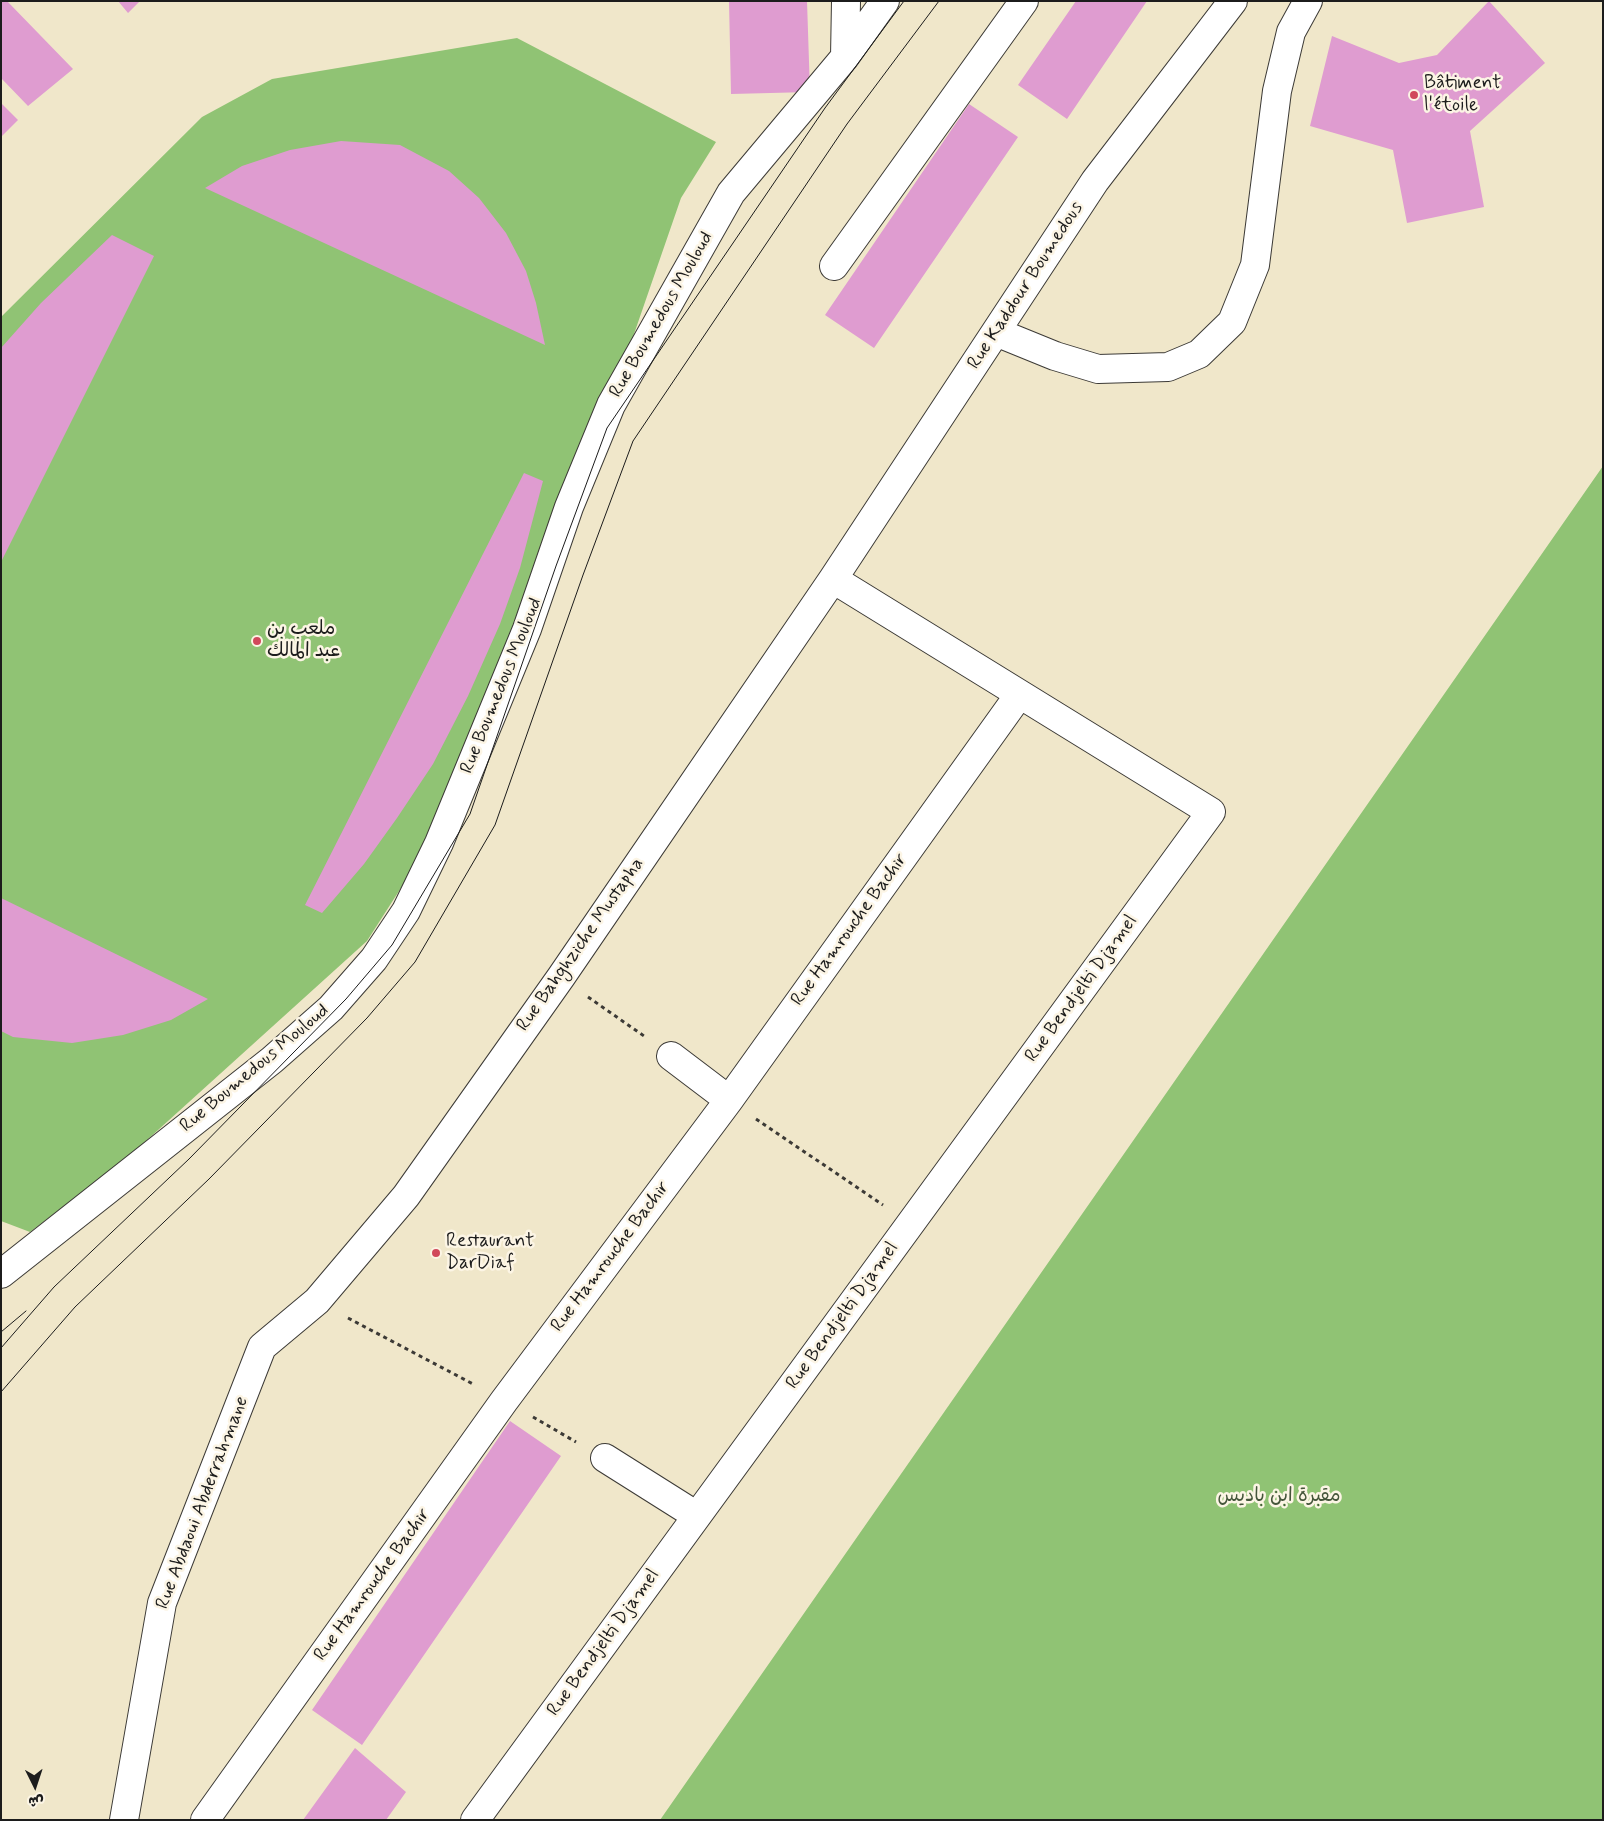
<!DOCTYPE html>
<meta charset="utf-8">
<style>
body{margin:0}
#map{position:relative;width:1604px;height:1821px;overflow:hidden;background:#f0e7ca;font-family:Mynerve,"Playpen Sans Arabic",sans-serif}
canvas{display:block}
.frame{position:absolute;inset:0;border:2px solid #1c1c1c;pointer-events:none}
.north{position:absolute;left:10px;top:1761px;width:50px;height:50px;-webkit-text-stroke:4px #fcf5e5;paint-order:stroke;rotate:176deg;font-size:14px;font-weight:700;line-height:20px;text-align:center;color:#1c1c1c}
.north::after{content:'';display:block;margin:auto;width:18px;height:22px;background:#1c1c1c;clip-path:polygon(50% 0,100% 100%,50% 72%,0 100%)}
</style>
<div id="map">
<canvas width="1604" height="1821"></canvas>
<div class="frame"></div>
<div class="north">ش</div>
</div>
<script>
const ctx = document.querySelector('canvas').getContext('2d');
ctx.lineJoin = 'round';
function paint(path, color) { ctx.fillStyle = color; ctx.fill(path, 'evenodd'); }
function stroke(path, color, width, dash) { ctx.strokeStyle = color; ctx.lineWidth = width; ctx.lineCap = dash ? 'butt' : 'round'; ctx.setLineDash(dash || []); ctx.stroke(path); }
function drawText(font, color, halo, rows, align = 'center') {
  ctx.font = font + ' Mynerve,"Playpen Sans Arabic",sans-serif'; ctx.lineWidth = 5; ctx.setLineDash([]); ctx.textBaseline = 'middle'; ctx.strokeStyle = halo; ctx.fillStyle = color; for (const [text, x, y, turn = 0] of rows) {
    ctx.save(); ctx.translate(x, y); ctx.rotate((+turn || 0) * Math.PI / 180); ctx.textAlign = isNaN(turn) ? turn : align; if (halo) ctx.strokeText(text, 0, 0); ctx.fillText(text, 0, 0); ctx.restore();
  }
}
paint(new Path2D(`
 M517,38L716,142L681,198L597,441L431,841L367,941L126,1159L30,1232L1,1221V317L202,117L272,79Z
 M1603,466V1820H660Z`), '#90c374');
paint(new Path2D(`
 M1,1H7L73,69L28,106L1,78Z
 M118,1H140L128,13Z
 M729,1H807L810,92L731,94Z
 M1076,1H1147L1067,119L1018,85Z
 M1489,1L1545,63L1470,131L1484,207L1407,223L1393,150L1310,126L1332,36L1399,63L1437,55Z
 M1,103L18,120L1,137Z
 M969,104L1018,137L874,348L825,315Z
 M341,141L400,145L449,171L479,198L506,233L526,271L536,303L545,345L205,188L242,166L290,150Z
 M112,235L154,256L1,562V348L41,303Z
 M524,473L543,481L520,568L500,624L468,696L433,764L397,818L364,864L322,913L305,905Z
 M1,898L208,999L171,1020L123,1035L72,1043L13,1037L1,1031Z
 M510,1421L561,1456L362,1745L312,1710Z
 M355,1748L406,1792L386,1820H303Z`), '#df9cd0');
const minor = new Path2D(`
 M845,57L846,1
 M834,266L1024,1
 M996,332L1055,356L1098,369L1168,367L1199,354L1232,322L1255,265L1277,91L1291,32L1308,1
 M671,1056L729,1100
 M1,1274L272,1060L331,1008L374,959L406,911L439,843L527,629L569,507L611,405L731,193L845,57L885,1
 M605,1458L697,1516
 M124,1820L162,1603L262,1347L317,1301L406,1196L561,977L833,579L1095,181L1233,1
 M205,1820L504,1401L729,1100L1019,695
 M475,1820L1211,812L833,579`);
stroke(minor, '#3c3a36', 30);
stroke(new Path2D(`
 M588,997L644,1036
 M756,1119L883,1205
 M348,1318L473,1384
 M533,1417L576,1442`), '#3c3a36', 3, [4, 4]);
stroke(minor, '#fff', 28);
stroke(new Path2D(`
 M1,1332L26,1311
 M1,1348L54,1287L189,1159L346,999L392,945L470,814L556,566L607,428L825,108L904,1
 M1,1392L75,1307L209,1179L367,1018L415,962L495,825L583,575L633,441L847,124L939,1`), '#1c1c1c', 1);
for (const [x, y, r, color] of [
 [1414,95,5,"#d1495b"],
 [257,641,5,"#d1495b"],
 [436,1253,5,"#d1495b"]
]) { const dot = new Path2D(); dot.arc(x, y, r, 0, 2 * Math.PI); ctx.fillStyle = color; ctx.fill(dot); stroke(dot, '#fcf5e5', 2); }
drawText('19px', '#1c1c1c', '#fcf5e5', [
 ["Bâtiment",1424,84],
 ["l'étoile",1424,106],
 ["ملعب بن",267,630],
 ["عبد المالك",267,652],
 ["Restaurant",446,1242],
 ["DarDiaf",446,1264]
], 'left');
drawText('19px', '#1c1c1c', '#fcf5e5', [
 ["Rue Kaddour Boumedous",1026,286,-57],
 ["Rue Boumedous Mouloud",662,315,-60],
 ["Rue Boumedous Mouloud",502,686,-68],
 ["Rue Hamrouche Bachir",850,930,-54],
 ["Rue Bahghziche Mustapha",581,945,-55],
 ["Rue Bendjelti Djamel",1082,989,-54],
 ["Rue Boumedous Mouloud",255,1069,-40],
 ["Rue Hamrouche Bachir",611,1257,-53],
 ["Rue Bendjelti Djamel",843,1316,-54],
 ["Rue Abdaoui Abderrahmane",203,1503,-69],
 ["Rue Hamrouche Bachir",373,1585,-54],
 ["Rue Bendjelti Djamel",604,1643,-54]
]);
drawText('19px', '#45563b', '#fcf5e5', [
 ["مقبرة ابن باديس",1279,1497]
]);
</script>
